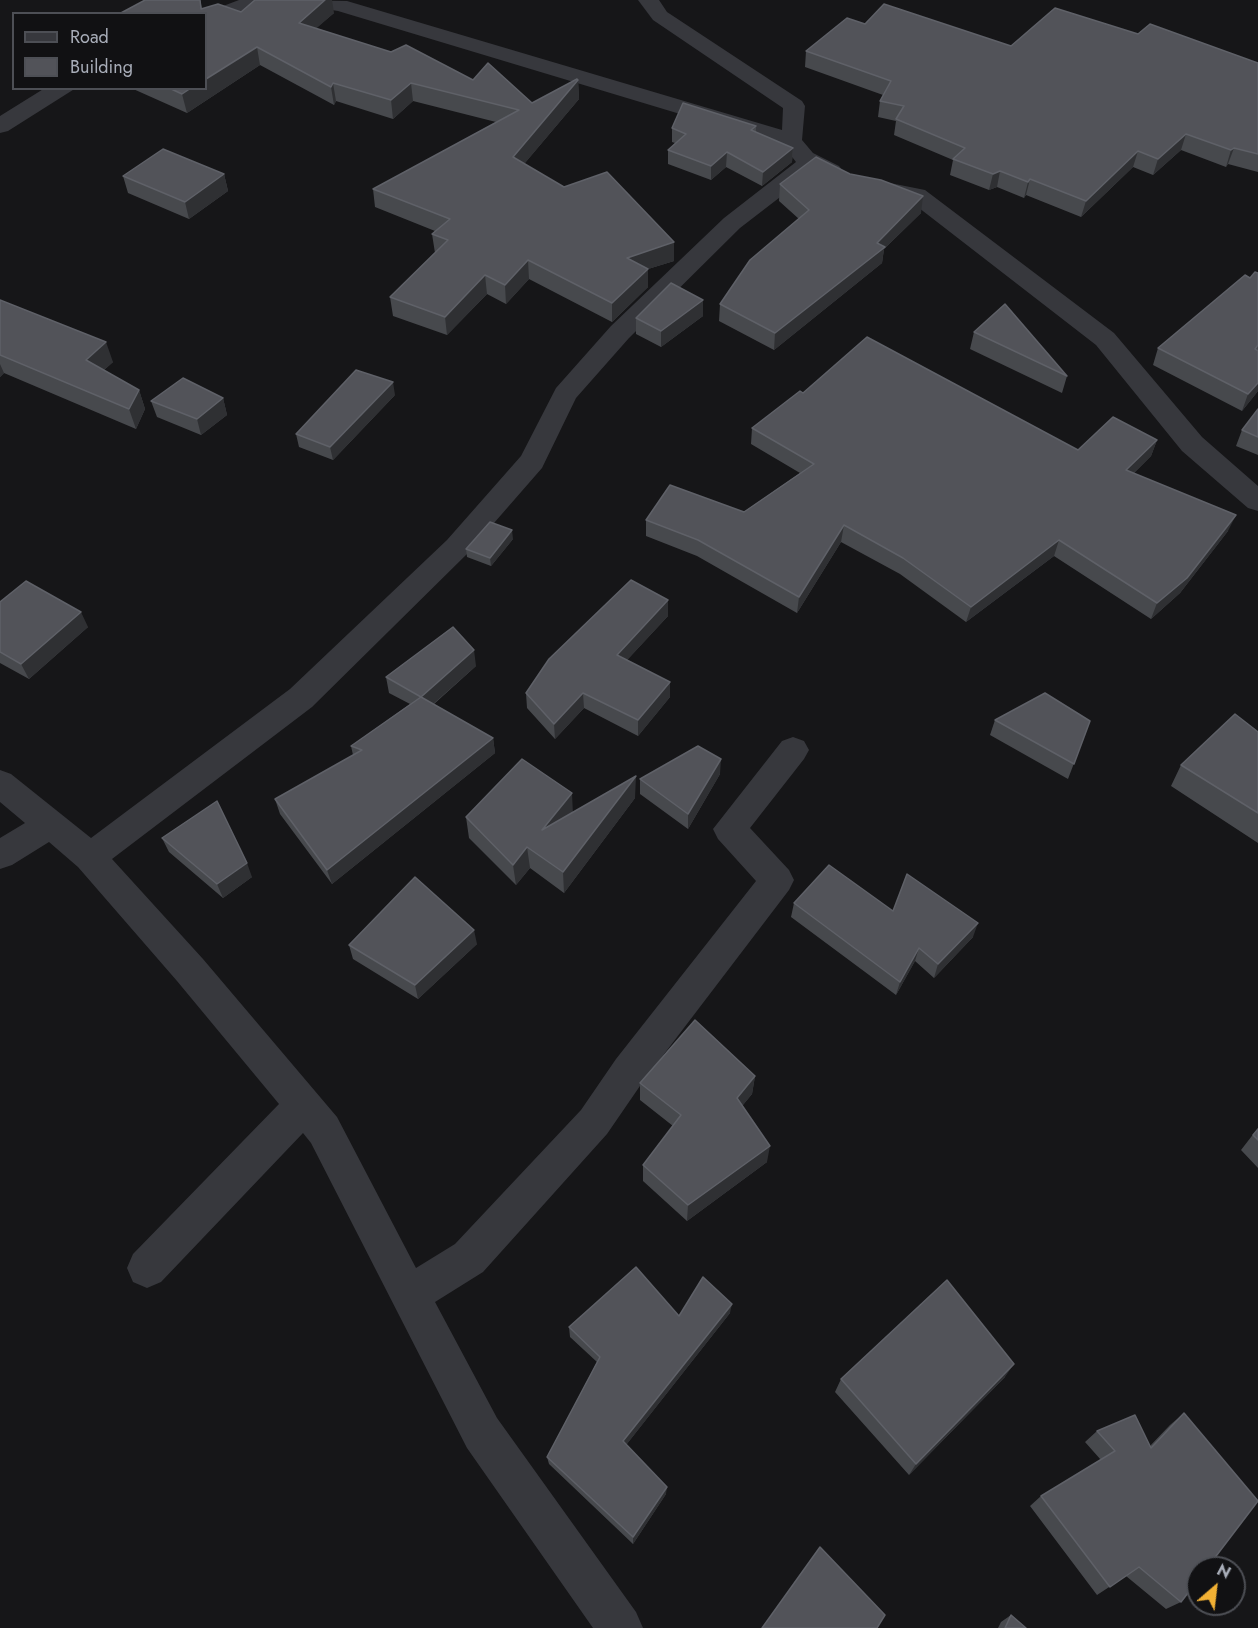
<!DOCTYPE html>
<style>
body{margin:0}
#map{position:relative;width:1258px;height:1628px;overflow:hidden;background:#161618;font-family:Jost,sans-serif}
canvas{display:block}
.legend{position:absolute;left:12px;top:12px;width:195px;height:78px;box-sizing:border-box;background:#111113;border:2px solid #4d4f55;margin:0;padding:8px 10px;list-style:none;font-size:18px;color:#a8adb8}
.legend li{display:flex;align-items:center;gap:12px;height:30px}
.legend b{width:30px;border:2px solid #4d4f55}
.north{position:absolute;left:1186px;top:1556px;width:60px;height:60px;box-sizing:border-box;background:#111113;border:2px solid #4d4f55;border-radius:50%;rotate:28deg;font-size:16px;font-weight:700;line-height:24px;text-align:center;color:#a8adb8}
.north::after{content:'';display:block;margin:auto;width:21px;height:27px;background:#f2b134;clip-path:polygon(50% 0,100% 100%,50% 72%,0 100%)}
</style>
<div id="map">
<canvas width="1258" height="1628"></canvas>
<ul class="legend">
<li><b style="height:8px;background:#37383d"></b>Road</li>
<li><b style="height:16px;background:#525359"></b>Building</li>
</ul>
<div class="north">N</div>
</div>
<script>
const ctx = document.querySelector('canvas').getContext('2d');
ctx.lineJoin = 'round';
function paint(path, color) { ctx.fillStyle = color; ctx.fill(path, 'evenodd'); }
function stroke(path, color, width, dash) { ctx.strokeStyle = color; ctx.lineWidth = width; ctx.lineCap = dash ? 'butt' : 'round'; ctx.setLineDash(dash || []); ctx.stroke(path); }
paint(new Path2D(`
 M239,0H268L265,4L206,25V14H202Z
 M290,0L347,1L782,130L783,108L653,20L638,0H659L667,12L802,101L805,106L802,140L813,153L839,166L843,171L839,176L831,178L814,171L740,228L629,338L576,398L542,468L467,554L312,707L112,859L203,959L337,1117L416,1268L455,1244L581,1110L616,1059L756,881L718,839L713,829L782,741L793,737L804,741L809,750L804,759L750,828L789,870L794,880L789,890L642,1083L607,1134L483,1272L435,1302L497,1418L636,1612L643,1628H593L467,1448L311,1143L303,1133L161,1282L147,1288L133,1282L127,1268L133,1254L279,1104L177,981L78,867L49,842L12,865L0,869V838L25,823L0,802V770L11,774L91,838L290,689L447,540L521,456L556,388L611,326L724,218L796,162L783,145L338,11L293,4Z
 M45,88H76L8,131L0,133V116Z
 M880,181L925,190L1114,333L1202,437L1258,486V511L1248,508L1182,451L1096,345L910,201L872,193L868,188L872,183Z`), '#37383d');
paint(new Path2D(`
 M200,0L202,8L241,12L334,13L316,28L473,80L532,103L578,80L579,99L524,164L674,261L648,269V287L612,322L529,279L506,304L487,294L447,335L393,316L390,297L435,253L432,234L435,231L375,207L373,189L496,122L413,101L393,119L336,101L334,105L260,65L187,113L131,88H206L119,14Z
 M865,24L1011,46L1138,34L1258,63V172L1228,164L1226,167L1181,150L1153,175L1133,167L1081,217L1026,195L1024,198L997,187L989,190L950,175L953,160L894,135L896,121L878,117L880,101L883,95L805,67L806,51Z
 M756,126V132L793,148L792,162L762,186L726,167L711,180L668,164V150L675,143L672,142V128Z
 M224,174L228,191L189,219L128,193L123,176Z
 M780,184L921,213L884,249L882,263L774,350L719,321L720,304L799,219L779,201Z
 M1258,273V391L1242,411L1153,365L1158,348L1250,278Z
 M0,300L113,362L104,370L139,390L145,409L136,429L4,373L0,377Z
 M703,300V316L661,347L636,334V318Z
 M974,332L1067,376L1062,393L970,349Z
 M803,393L1078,450L1157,440L1151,456L1134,473L1228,531L1180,593L1151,619L1054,556L966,622L900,574L841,542L797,613L697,556L646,536V520L744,512L800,473L751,444L752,428Z
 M395,395L333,460L299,447L296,434Z
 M223,398L227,415L201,435L157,417L151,401Z
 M1258,409V455L1236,446L1242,430Z
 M513,539L491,566L467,557L466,549Z
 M668,600V616L627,660L670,682V697L638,736L584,708L555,739L527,708L526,693Z
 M0,602L88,627L29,679L0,663Z
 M476,666L434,704L493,738L495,753L332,884L280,814L275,799L353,755L351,746L410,704L389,693L386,677Z
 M995,720L1090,721L1068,779L990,735Z
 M1258,732V843L1171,786L1181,765Z
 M720,774L688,829L640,794V779Z
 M635,798L564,893L530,868L516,885L469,838L466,817L573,812Z
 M162,838L252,877L223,898L169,852Z
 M794,903L893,911L973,937L934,978L915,961L896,995L791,917Z
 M477,944L418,999L353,959L349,945Z
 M755,1076L752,1094L742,1106L767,1162L687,1221L643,1181V1165L673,1126L640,1100V1083Z
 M1258,1128V1168L1241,1150Z
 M730,1313L626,1445L666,1494L633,1544L549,1464L547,1457L597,1362L570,1337L569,1327L679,1316Z
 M1005,1377L909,1475L835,1392L841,1379Z
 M1184,1413L1181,1602L1166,1609L1126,1576L1097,1595L1030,1506L1041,1496L1101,1460L1085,1442L1097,1431L1150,1446L1170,1425Z
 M1011,1615L1026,1628H998L1001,1622Z`), '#47494d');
paint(new Path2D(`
 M325,0H332L334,13L302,41L299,23Z
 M257,47L260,65L187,113L182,94L191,88H206V79Z
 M578,80L579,99L514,176L513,157Z
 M333,83L336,101L334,105L331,87Z
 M411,83L413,101L393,119L391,100Z
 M1186,134L1181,150L1153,175L1158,159Z
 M793,148L792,162L762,186L763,172Z
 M1234,148L1228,164L1226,167L1231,150Z
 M1138,151L1133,167L1081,217L1086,201Z
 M727,152L726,167L711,180V166Z
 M1000,171L997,187L989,190L993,174Z
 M224,174L228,191L189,219L185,202Z
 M1030,179L1026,195L1024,198L1028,182Z
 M923,196L921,213L884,249L882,263L774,350L775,333L877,243Z
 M674,242V261L648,269V287L612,322V303L627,258Z
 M528,260L529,279L506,304L505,285Z
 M485,275L487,294L447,335L445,317Z
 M703,300V316L661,347V331Z
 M106,342L113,362L93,380L86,360Z
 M0,364L4,373L0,377Z
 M393,382L395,395L333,460L330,447Z
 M1258,383V391L1242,411L1248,394Z
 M139,390L145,409L136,429L129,409Z
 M223,398L227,415L201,435L197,419Z
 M1157,440L1151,456L1120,486L1126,470Z
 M1236,515L1228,531L1180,593L1151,619L1157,603Z
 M844,525L841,542L797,613L799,597Z
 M512,530L513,539L491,566L490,558Z
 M1059,540L1054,556L966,622L971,607Z
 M668,600V616L617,671V655Z
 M81,612L88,627L29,679L21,664Z
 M474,650L476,666L424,712L421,697Z
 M670,682V697L638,736V720Z
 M583,693L584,708L555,739L554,724Z
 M493,738L495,753L332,884L327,870Z
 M721,759L720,774L688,829V814Z
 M636,776L635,798L564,893L563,872Z
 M572,793L573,815L542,830Z
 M527,847L530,868L516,885L513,865Z
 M247,863L252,877L223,898L217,884Z
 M978,923L973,937L934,978L938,964Z
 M474,930L477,944L418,999L415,985Z
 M919,948L915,961L896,995L900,982Z
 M755,1076L752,1094L734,1116L737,1098Z
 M770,1146L767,1162L687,1221L688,1205Z
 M732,1304L730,1313L623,1449V1441Z
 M1014,1364L1005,1377L909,1475L916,1464Z
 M667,1487L666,1494L633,1544V1537Z`), '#2f3033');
const building = new Path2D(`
 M145,0H200L201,9L218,4L241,12L255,0H325L299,23L391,52L406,45L473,80L488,63L532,103L577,79L578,80L513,157L564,187L607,172L674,242L627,258L648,269L612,303L528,260L505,285L485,275L445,317L390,297L448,240L432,234L450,219L373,189L519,110L411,83L391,100L333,83L331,87L257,47L206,79V14H119Z
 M884,4L1011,46L1055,8L1138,34L1150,24L1258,63V154L1234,148L1231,150L1186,134L1158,159L1138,151L1086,201L1030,179L1028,182L1000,171L993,174L953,159L965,148L896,119L904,106L880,101L891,81L806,51L847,18L865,24Z
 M169,88H191L182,94Z
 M683,103L756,126L751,130L793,148L763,172L727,152L711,166L668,150L686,134L672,128Z
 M163,149L224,174L185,202L123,176Z
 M816,157L850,174L881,180L923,196L877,243L885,247L775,333L720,304L750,260L809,210L780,184Z
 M1255,272L1258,273V345L1255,349L1258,351V383L1248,394L1158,348L1245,275L1250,278Z
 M671,283L703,300L661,331L636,318Z
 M0,300L106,342L86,360L139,390L129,409L0,355Z
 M1005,304L1067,376L974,332Z
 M867,337L1078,450L1113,417L1157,440L1126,470L1236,515L1187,578L1157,603L1059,540L971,607L903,558L844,525L799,597L698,540L646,520L670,485L744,512L814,464L752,428L800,391L803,393Z
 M356,370L393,382L330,447L296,434Z
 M183,378L223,398L197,419L151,401Z
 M1258,409V437L1242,430Z
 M490,522L512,530L490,558L466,549Z
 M631,580L668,600L617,655L670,682L638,720L583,693L554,724L526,693L549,659Z
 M26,581L81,612L21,664L0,652V602Z
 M453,627L474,650L421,697L386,677Z
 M1045,693L1090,721L1074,764L995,720Z
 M421,697L493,738L327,870L275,799L362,750L351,746Z
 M1235,714L1258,732V813L1181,765Z
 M698,746L721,759L688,814L640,779Z
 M522,759L572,793L542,830L636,776L563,872L527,847L513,865L466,817Z
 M217,801L247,863L217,884L162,838Z
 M829,865L893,911L907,874L978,923L938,964L919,948L900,982L794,903Z
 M415,877L474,930L415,985L349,945Z
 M695,1020L755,1076L737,1098L770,1146L688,1205L643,1165L681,1115L640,1083Z
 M1258,1129V1140L1253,1135Z
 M636,1267L679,1316L703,1277L732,1304L623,1441L667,1487L633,1537L547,1457L600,1357L569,1327Z
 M947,1280L1014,1364L916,1464L841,1379Z
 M1184,1413L1258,1501L1207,1568H1198V1580L1181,1602L1139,1567L1110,1587L1041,1496L1115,1451L1097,1431L1135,1415L1151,1448Z
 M820,1547L885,1615L877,1628H762Z
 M1011,1615L1026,1628H1005Z`);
paint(building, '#525359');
stroke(building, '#5f6168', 1.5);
</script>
